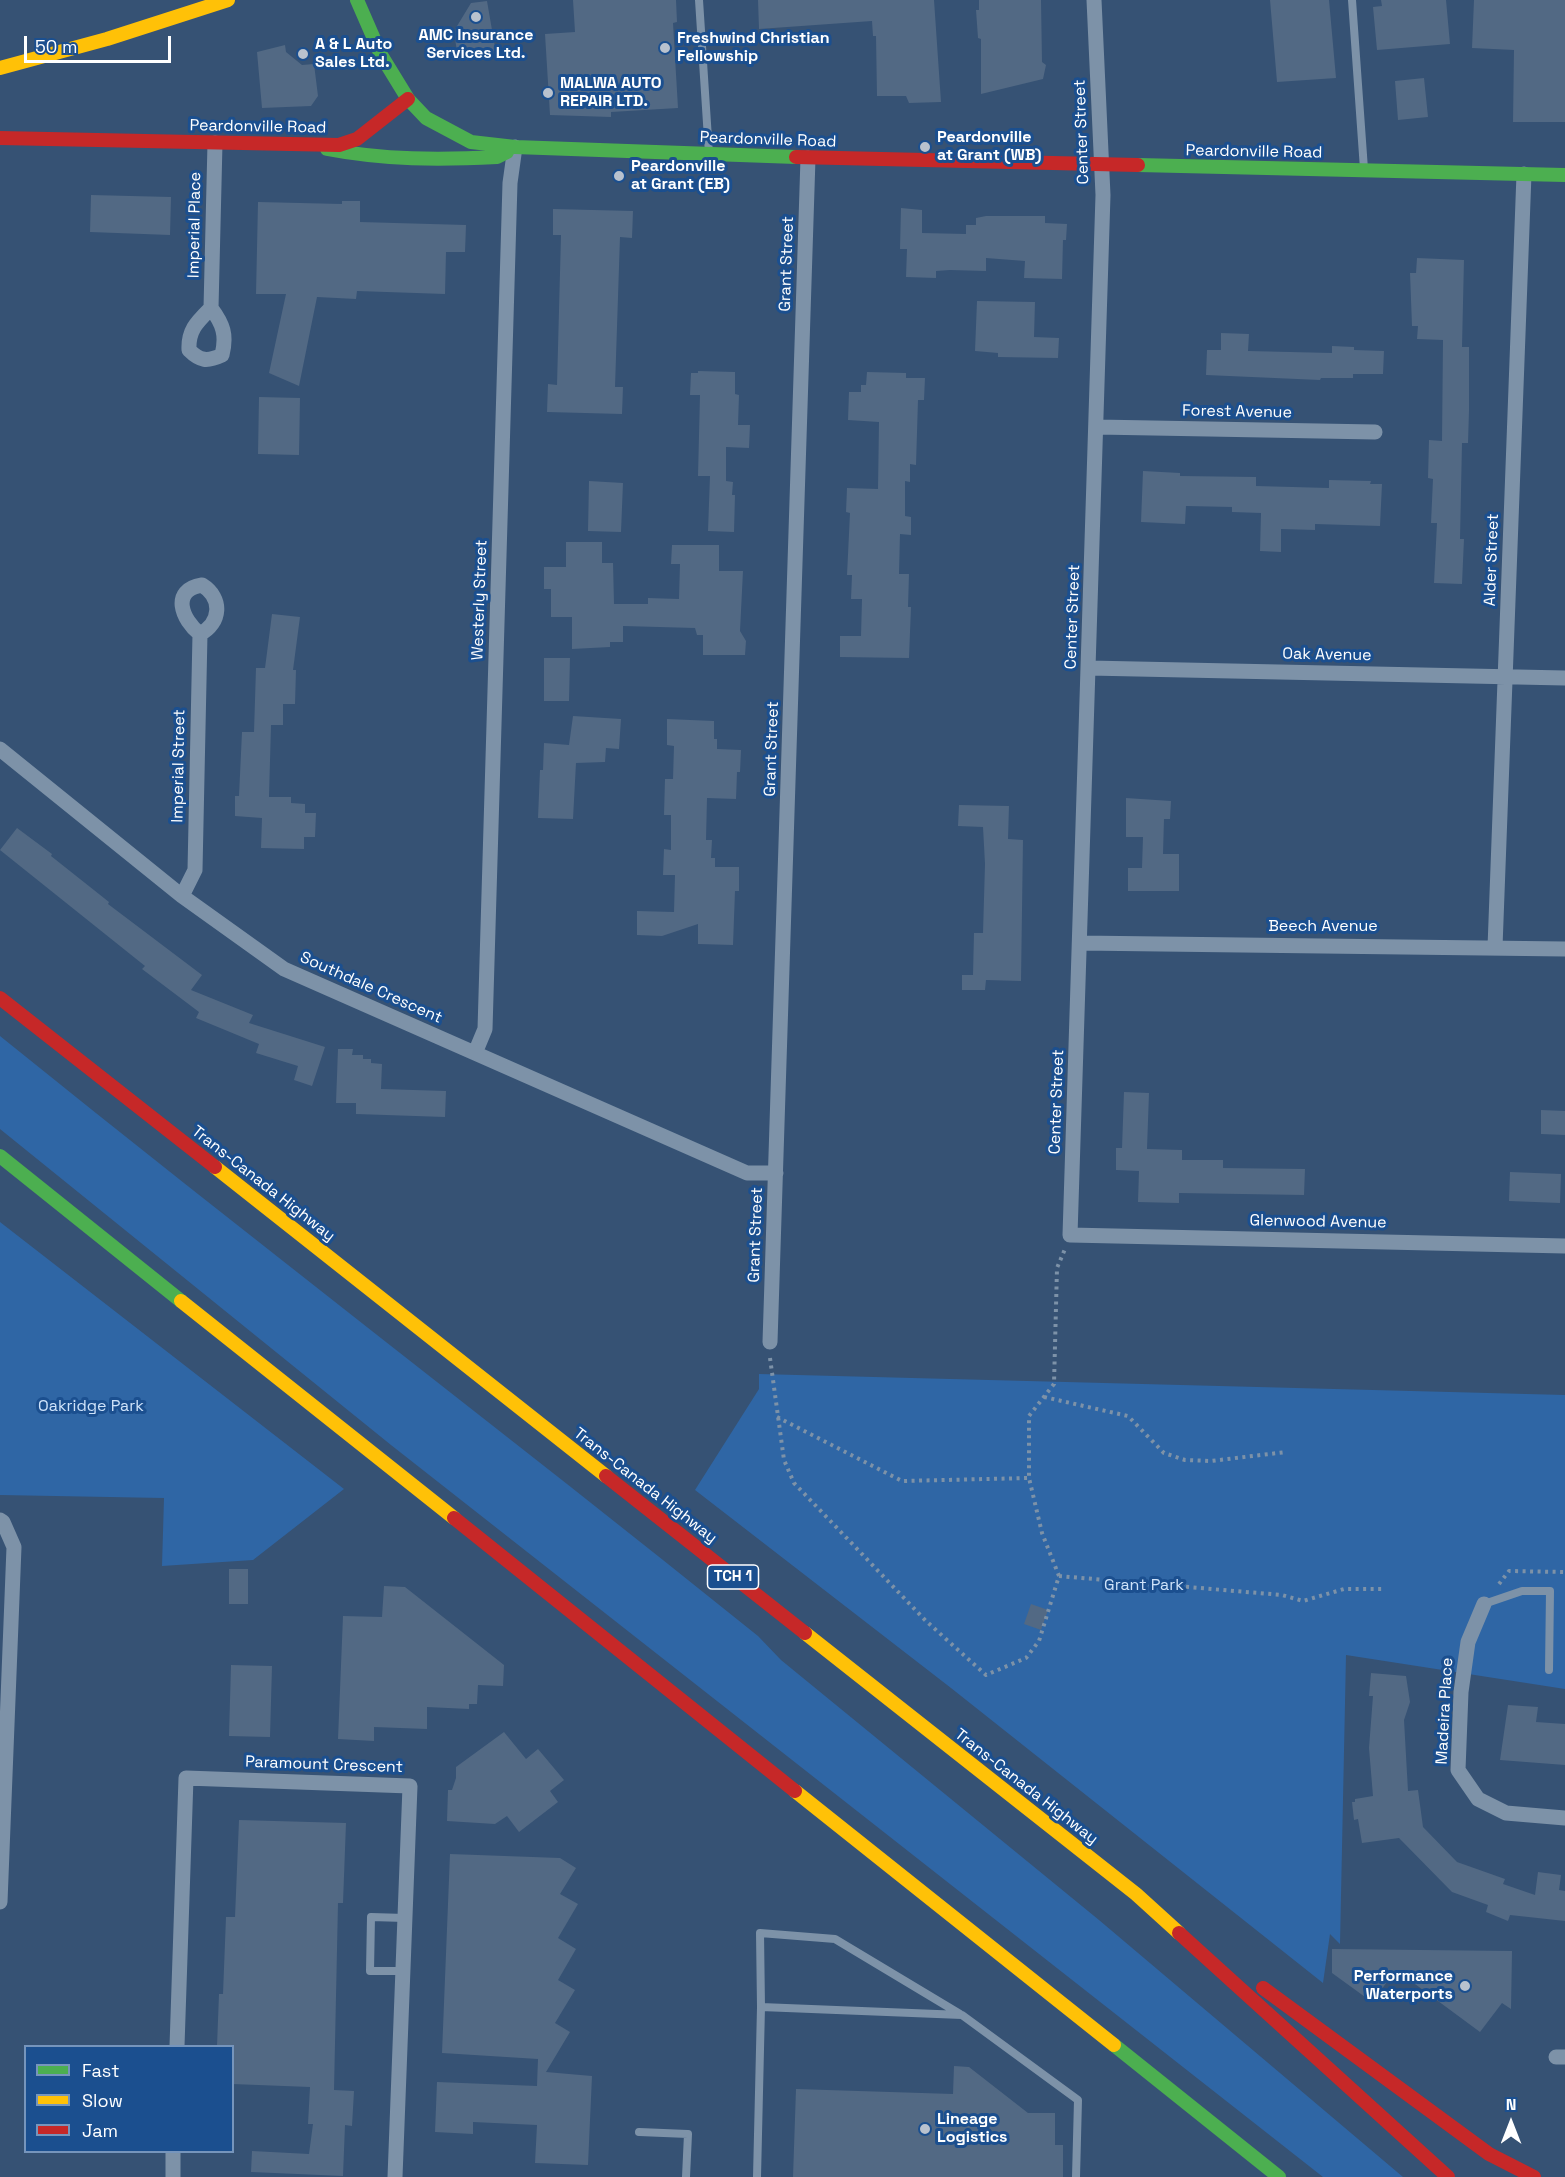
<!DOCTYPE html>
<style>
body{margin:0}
#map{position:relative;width:1565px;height:2177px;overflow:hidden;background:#365274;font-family:"Space Grotesk",sans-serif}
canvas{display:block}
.legend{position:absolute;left:24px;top:2045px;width:210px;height:108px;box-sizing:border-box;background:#1b4f8f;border:2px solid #7695bc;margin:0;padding:8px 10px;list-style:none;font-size:18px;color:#fff}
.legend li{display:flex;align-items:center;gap:12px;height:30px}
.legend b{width:30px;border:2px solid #7695bc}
.north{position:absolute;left:1481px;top:2093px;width:60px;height:60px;-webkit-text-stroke:4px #1b4f8f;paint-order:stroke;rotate:0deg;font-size:16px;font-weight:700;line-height:24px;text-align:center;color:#fff}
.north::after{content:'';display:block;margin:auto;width:21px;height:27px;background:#fff;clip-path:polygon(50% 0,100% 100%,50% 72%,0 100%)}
.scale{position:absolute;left:24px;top:36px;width:147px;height:27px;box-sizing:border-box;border:3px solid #fff;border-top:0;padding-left:8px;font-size:18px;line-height:21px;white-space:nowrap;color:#fff;-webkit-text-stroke:4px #1b4f8f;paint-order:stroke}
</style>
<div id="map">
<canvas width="1565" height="2177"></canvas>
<ul class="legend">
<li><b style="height:8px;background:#4caf50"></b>Fast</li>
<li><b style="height:8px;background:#ffc107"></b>Slow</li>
<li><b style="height:8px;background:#c62828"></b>Jam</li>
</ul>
<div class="north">N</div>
<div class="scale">50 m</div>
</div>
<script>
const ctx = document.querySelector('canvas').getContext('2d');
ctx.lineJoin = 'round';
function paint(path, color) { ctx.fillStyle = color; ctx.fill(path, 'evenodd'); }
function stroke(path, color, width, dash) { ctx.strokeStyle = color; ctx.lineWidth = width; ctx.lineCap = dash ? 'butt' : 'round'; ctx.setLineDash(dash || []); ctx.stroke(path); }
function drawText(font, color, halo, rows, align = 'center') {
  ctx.font = font + ' "Space Grotesk",sans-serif'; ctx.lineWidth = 6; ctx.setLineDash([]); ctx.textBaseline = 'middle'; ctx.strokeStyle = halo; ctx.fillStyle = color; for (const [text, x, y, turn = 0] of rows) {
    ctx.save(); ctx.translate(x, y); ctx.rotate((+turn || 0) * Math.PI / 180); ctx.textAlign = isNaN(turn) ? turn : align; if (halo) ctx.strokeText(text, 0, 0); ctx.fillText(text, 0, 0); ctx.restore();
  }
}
paint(new Path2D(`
 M0,1036C251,1239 507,1434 758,1636L781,1660L1099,1920L1403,2177H1323L391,1445L0,1129Z
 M0,1222L344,1489L253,1560L162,1566L164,1498L0,1495Z
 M759,1374L1565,1395V1689L1346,1655L1340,1944L1330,1934L1323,1983L951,1688L695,1490L759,1389Z`), '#2f66a5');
paint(new Path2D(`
 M573,0H676L677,22L673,23L678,108L611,112V117L550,115L545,34L575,32Z
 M758,0H934L941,102L909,103L906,96H877L876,36H873L872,21L759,29Z
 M979,0H1041L1042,62L1046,65L1043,79L981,94V39L978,38L976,10H979Z
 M1270,0H1329L1336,78L1277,82Z
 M1381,0H1446L1450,44L1377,50L1373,7L1382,6Z
 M1474,0H1565V122H1513L1514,50L1472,48Z
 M487,1L496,53L458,59L454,31L471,3Z
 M285,45L286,52L302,65L314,64L318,96L311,106L262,108L257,52Z
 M1424,78L1428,117L1398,120L1395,81Z
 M91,195L171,197L170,235L90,232Z
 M342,201H360V222L466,225L465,252H446L445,294L357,291L356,299L317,297L299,386L269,373L286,294H256L258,202L342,204Z
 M901,208L922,210V233L966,234V225H976V218L986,216H1045V223L1067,224L1066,240H1063L1062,279L1024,278L1025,261L986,258V271L950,270L936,271V278L906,277L907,249H900Z
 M553,209L633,211L632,238L620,237L615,387H623L622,414L547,412L548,384L557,385L561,235H553Z
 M1417,258L1464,260L1462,347H1469V411L1468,443H1462L1460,539H1464L1462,584L1434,583L1437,523H1431L1433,479L1428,478L1429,440L1442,441L1443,340L1417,339L1418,326H1412L1410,273H1416Z
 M977,301L1035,302L1034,337L1059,338L1058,358L998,357V353L975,351Z
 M1221,333L1249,334L1248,351L1332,353V346L1354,347V350L1384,351L1383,374H1353V378H1321L1320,380L1206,375L1207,350H1221Z
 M698,371L735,372V394L739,395L738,425H750L749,448L726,447V481L733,482L732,495H735L734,532L708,531L710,476H698L700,395H690L691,373H698Z
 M867,372L906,373V378H925L924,400H918L916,465L910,464V482L905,481V516L911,517V535L900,534L899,574H909L908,607H911L909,658L840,657V636H861L862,599H851L852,575H847L850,513L846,512L847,488L878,489L879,422L848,420L849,392H861V385H866Z
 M259,397L300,398L299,455L258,454Z
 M1143,471L1180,473V476L1256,477V486L1329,488V480L1371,481L1370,484H1382L1380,526L1315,524V530L1281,529V552L1260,551L1261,513L1232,512V507L1186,506L1185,524L1141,522Z
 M589,481L623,483L621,532L588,531Z
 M566,542H602V563H613L614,604H648V598L679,599L680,564H671L672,545H719V571H743L740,631L746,641L745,655H703V635H697L695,628L623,626V642H610V647L572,649V617H551V589H544V567H566Z
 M272,614L300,617L293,670H296L295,704H283V725H271L269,797H291V803L305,804V813H316L315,837H304V849L261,848L262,818L235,816V796H239L242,732H254L256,668H265Z
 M544,658H570L569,701H544Z
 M573,716L621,719L619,749L606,748L605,762L576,763L573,819L538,818L540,770H543L544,743L569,745Z
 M667,719L714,721V739H717V749L741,750L740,772H737L736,799L707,798L706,840H712L711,858H715V867H739V891H735L733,945L698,944V924L662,936L637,935V911L674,912L675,875H663L664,849L671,850V815H664L665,779H673L674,746L667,745Z
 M1126,798L1171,801L1170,819H1164L1163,854H1179V891H1128V868H1142L1143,837H1126Z
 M959,805L1009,806L1008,839L1023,840L1021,981L986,980L985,990H962V975H973L974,933H983L985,864L983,827L958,826Z
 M17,828L52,854L51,856L109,902L108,904L202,975L191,990L253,1015L249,1023L325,1047L312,1086L294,1080L298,1066L256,1053L259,1044L196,1018L199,1012L142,969L145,966L0,850Z
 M338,1049H353L352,1055H363V1059H371V1063L382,1064L381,1089L446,1091L445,1117L356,1114V1103H336Z
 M1124,1092L1149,1093L1147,1149L1182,1150V1160H1223V1168L1305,1169L1304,1195L1179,1193V1203L1138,1202L1139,1171L1116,1170V1148H1122Z
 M1541,1110L1565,1111V1135L1541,1134Z
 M1510,1172L1561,1174L1560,1203L1509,1201Z
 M229,1569H248V1604H229Z
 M384,1586L405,1587L504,1665L503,1686L478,1685L477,1704H469V1709L427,1707V1729L374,1727V1741L338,1739L343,1616L382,1617Z
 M1031,1604L1048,1610L1041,1630L1024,1624Z
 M231,1665L272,1666L270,1737L229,1736Z
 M1371,1673L1406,1676L1410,1702L1404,1720L1408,1791L1418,1790L1423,1827L1457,1862L1505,1879L1503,1884L1535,1895L1538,1872L1561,1875L1559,1890L1565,1891V1921L1510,1915L1508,1921L1486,1912L1488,1905L1452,1892L1399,1838L1362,1843L1358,1819L1354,1820L1352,1802H1355V1799L1373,1796L1369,1748L1373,1696H1369Z
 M1508,1705L1538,1707L1536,1722L1565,1724V1765L1500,1760Z
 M504,1732L526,1759L538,1749L564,1780L550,1791L558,1802L519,1832L507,1816L495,1824L447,1821L448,1790H452L456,1778V1767Z
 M239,1820L346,1823L343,1903H338L334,2090L354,2091L352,2126L345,2125L343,2176L251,2172L252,2151L309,2154L313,2124H308L310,2087L232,2084V2046H217L219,1994H223L226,1917H235Z
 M450,1854L560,1858L576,1868L560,1894L578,1904L558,1938L576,1949L558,1980L575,1990L555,2023L570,2032L546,2072L592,2076L588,2165L535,2163L537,2125L473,2122V2134L435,2132L437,2082L537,2086L538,2059L442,2053Z
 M1332,1949L1512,1951L1511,2009L1502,2003L1480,2032L1396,1970L1372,2002L1332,1973Z
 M954,2066L969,2067L1028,2113H1055V2145H1063V2177H793L796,2089L953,2094Z`), '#526984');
stroke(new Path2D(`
 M770,1358L784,1460L794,1483L926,1621L986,1675L1026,1658L1039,1641L1059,1576L1042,1533L1029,1478V1416L1054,1384L1057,1268L1065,1249
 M1044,1397L1128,1416L1164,1453L1185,1460L1211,1461L1286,1452
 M777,1417L902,1481L1029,1478
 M1059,1576L1282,1595L1303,1601L1344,1589H1385
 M1499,1584L1509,1571L1565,1572`), '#7d92a8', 4, [3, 4.5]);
stroke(new Path2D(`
 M699,0L709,154
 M1352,0L1364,169
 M1484,1604L1522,1591H1550L1549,1670
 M403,1971H370L371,1917L405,1918
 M761,2007L760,1933L835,1939L960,2014
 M639,2132L688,2134L686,2177
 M757,2177L761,2007L962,2015L1078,2100L1076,2177`), '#7d92a8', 8);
stroke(new Path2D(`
 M1094,0L1103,195L1070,1235L1565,1246
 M211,308C197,322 188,330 189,350C200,361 207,362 222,355C227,335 223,324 211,308L215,143
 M1097,427L1375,432
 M202,585C223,598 221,623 200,634C182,620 170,590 202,585Z
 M1089,668L1565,678
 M0,749L182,896L284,969L747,1173H776
 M182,896L195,870L200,634
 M1080,943L1565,949
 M1495,947L1524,174
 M475,1053L485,1029L510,183L515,147
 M770,1342L808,158
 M0,1520L3,1522L14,1547L0,1902
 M1484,1604L1468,1642L1461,1692L1458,1770L1478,1799L1506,1813L1565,1818
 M177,2046L186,1778L410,1786L395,2177
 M1556,2057H1565
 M173,2177V2152`), '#7d92a8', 15);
stroke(new Path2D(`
 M357,0L381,55L408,99L426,118L471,142L515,147L796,157
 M327,149C384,160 440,160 497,157L507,152
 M1138,165L1565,175
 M0,1156L181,1301
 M1114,2045L1279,2177`), '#4caf50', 14);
stroke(new Path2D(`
 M0,68L107,39L228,0
 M215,1167L606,1476
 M181,1301L454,1518
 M805,1633L1136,1894L1179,1933
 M795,1791L1114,2045`), '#ffc107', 14);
stroke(new Path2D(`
 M0,138L339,145L357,139L408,99
 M796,157L1138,165
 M0,998L215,1167
 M606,1476L805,1633
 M454,1518L795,1791
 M1179,1933L1448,2177
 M1263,1988L1489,2154L1534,2177`), '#c62828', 14);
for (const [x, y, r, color] of [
 [476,17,6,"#b9c2ce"],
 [665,48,6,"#b9c2ce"],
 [303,54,6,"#b9c2ce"],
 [548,93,6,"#b9c2ce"],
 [925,147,6,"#b9c2ce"],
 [619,176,6,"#b9c2ce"],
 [1465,1986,6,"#b9c2ce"],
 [925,2129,6,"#b9c2ce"]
]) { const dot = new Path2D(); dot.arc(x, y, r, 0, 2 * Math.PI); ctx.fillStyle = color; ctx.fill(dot); stroke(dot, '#1b4f8f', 2); }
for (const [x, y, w] of [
 [733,1577,51]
]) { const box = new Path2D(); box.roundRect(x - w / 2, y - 12, w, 24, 4.5); ctx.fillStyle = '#1b4f8f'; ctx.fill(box); stroke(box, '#fff', 1.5); }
drawText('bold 15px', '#fff', null, [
 ["TCH 1",733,1577]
]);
drawText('bold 16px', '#fff', '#1b4f8f', [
 ["AMC Insurance",476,36,"center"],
 ["Services Ltd.",476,54,"center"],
 ["Freshwind Christian",677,39],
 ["Fellowship",677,57],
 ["A & L Auto",315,45],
 ["Sales Ltd.",315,63],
 ["MALWA AUTO",560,84],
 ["REPAIR LTD.",560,102],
 ["Peardonville",937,138],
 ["at Grant (WB)",937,156],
 ["Peardonville",631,167],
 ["at Grant (EB)",631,185],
 ["Performance",1453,1977,"right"],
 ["Waterports",1453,1995,"right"],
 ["Lineage",937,2120],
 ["Logistics",937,2138]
], 'left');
drawText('16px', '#fff', '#1b4f8f', [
 ["Peardonville Road",258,127,1],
 ["Center Street",1082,132,-92],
 ["Peardonville Road",768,140,2],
 ["Peardonville Road",1254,152,1],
 ["Imperial Place",195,225,-89],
 ["Grant Street",787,264,-88],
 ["Forest Avenue",1237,412,1],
 ["Alder Street",1492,560,-88],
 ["Westerly Street",480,600,-88],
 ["Center Street",1073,617,-88],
 ["Oak Avenue",1327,655,1],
 ["Grant Street",772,749,-88],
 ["Imperial Street",179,766,-89],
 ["Beech Avenue",1323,927],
 ["Southdale Crescent",371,988,24],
 ["Center Street",1057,1102,-88],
 ["Trans-Canada Highway",263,1184,38],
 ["Glenwood Avenue",1318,1222,1],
 ["Grant Street",756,1235,-88],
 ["Trans-Canada Highway",645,1486,38],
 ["Madeira Place",1445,1711,-87],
 ["Paramount Crescent",324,1765,2],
 ["Trans-Canada Highway",1026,1787,38]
]);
drawText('16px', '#cfe3fa', '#1b4f8f', [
 ["Oakridge Park",91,1407],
 ["Grant Park",1144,1586]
]);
</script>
